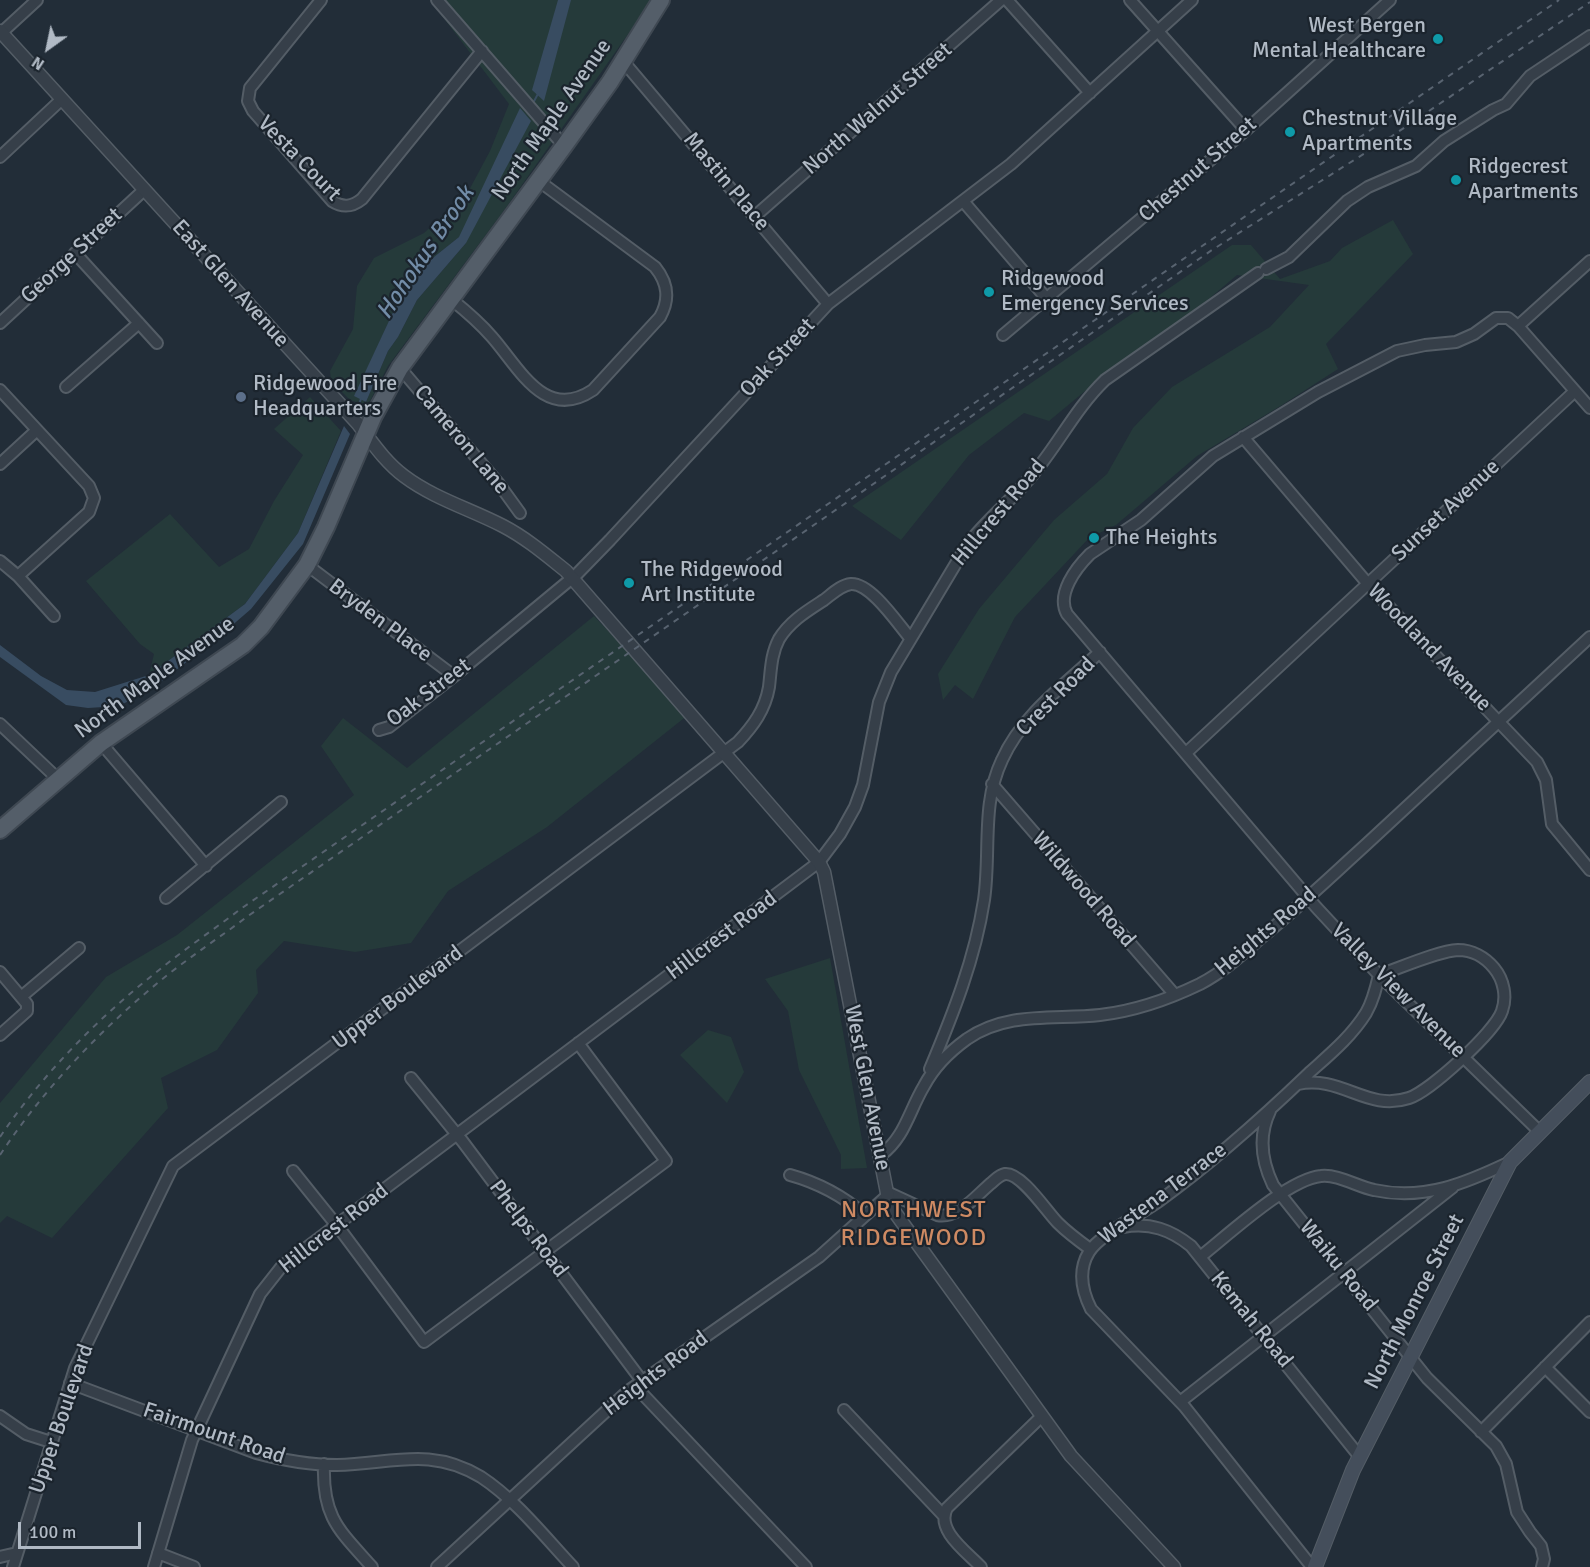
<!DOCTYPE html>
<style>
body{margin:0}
#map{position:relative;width:1590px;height:1567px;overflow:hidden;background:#222d38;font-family:Signika,sans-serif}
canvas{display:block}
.north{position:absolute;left:18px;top:18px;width:60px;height:60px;-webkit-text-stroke:4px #1b242d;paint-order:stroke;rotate:213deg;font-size:16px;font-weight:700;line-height:24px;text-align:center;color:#b1bac5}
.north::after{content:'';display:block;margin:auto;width:21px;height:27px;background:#b1bac5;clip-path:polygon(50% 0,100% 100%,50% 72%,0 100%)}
.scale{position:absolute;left:18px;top:1522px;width:123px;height:27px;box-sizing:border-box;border:3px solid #b1bac5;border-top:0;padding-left:8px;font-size:18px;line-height:21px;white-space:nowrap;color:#b1bac5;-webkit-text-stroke:4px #1b242d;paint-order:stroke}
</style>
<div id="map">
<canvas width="1590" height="1567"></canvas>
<div class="north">N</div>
<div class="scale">100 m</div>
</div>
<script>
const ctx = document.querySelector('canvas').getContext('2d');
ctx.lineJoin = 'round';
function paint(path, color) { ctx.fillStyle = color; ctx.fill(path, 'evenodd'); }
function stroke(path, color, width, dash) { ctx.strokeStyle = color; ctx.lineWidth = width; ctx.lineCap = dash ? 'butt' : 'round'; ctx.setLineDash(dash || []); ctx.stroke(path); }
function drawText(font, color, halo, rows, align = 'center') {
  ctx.font = font + ' Signika,sans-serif'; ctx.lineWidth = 4.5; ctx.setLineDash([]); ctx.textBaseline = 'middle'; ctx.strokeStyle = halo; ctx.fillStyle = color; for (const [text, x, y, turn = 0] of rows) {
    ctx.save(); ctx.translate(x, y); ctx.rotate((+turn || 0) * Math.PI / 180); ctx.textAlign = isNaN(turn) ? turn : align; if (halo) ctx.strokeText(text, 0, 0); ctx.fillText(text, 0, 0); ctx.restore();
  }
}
paint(new Path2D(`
 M430,0H652L505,209L388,366L370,401L364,405L350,400L331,381L330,371L353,329L357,286L374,258L424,233L468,192L490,151L509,104ZM459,237L466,243L417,300L398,337L388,351L366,402L355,396L395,308L429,261Z
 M1393,220L1413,254L1326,344L1338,369L1282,405L1197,456L1116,525L1089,538L1015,617L973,699L955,685L943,700L938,674L979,609L1054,520L1107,474L1133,428L1172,387L1270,327L1309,285L1237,275L1197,309L1108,372L1049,421L1024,413L969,455L901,540L852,506L1232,245H1251L1280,279L1330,261L1342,248Z
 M310,397L341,431L298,533L245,604L149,675L154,654L140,644L86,581L170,514L219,567L249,549L274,501L303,455L274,429Z
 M594,616L688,715L547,827L448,891L411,943L355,952L284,941L256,970L258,993L217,1050L161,1078L168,1108L52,1238L7,1216L0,1223V1103L106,977L177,935L354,795L321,746L343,718L407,768Z
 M830,958L867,1168L841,1169V1155L799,1070L788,1011L765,979Z
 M708,1030L731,1037L744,1072L727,1103L680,1055Z`), '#253a3a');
paint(new Path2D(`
 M558,0H571L544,101L532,90Z
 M520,108L531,121L466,243L417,300L398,337L388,351L366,402L354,396L395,308L429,261L459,237Z
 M344,426L350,434L303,544L251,609L214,641L150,690L119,706L88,708L66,705L0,657V645L41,676L67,690L95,692L149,675L245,604L298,533Z`), '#384c61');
stroke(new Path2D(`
 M533,103L539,92
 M355,413L361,399`), '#384c61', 2);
const minor = new Path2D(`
 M321,0L250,88L248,101L253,111L332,201C343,208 352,207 362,199L482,51
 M437,0L564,146
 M1007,0L1090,93
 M1130,0L1246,130
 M0,34L37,0
 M623,61L828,304
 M0,157L62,99
 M963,201L1047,299
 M754,217L1001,0
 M75,253L157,343
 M1266,269L1289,257L1347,201L1368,187L1416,166L1444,141L1493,110L1506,104L1530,76L1590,36
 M451,299C466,311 480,323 492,337C520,369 545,422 593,390L660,317C670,299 668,283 655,267L539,181
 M0,323L144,190
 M1518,326L1590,261
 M1003,335L1246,130L1390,0
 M400,368L499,484L520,513
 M66,387L139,323
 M0,390L89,486L94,498L89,512L18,576
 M1243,437L1374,591L1537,762L1546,780L1552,824L1590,870
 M0,464L37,430
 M0,561L18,576L54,616
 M307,565L454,676
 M0,724L58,779
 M379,730L389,727L454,676L577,574L610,540L828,304L1011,164L1192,0
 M101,743L206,866
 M1186,753L1575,391
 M992,784L1175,995
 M166,898L281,802
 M0,972L27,1004V1011L0,1035
 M21,997L79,948
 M930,1069C953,1014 975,959 984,900C991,852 981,804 1002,760C1022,715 1064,685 1100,652
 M411,1078L463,1142L642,1381
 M1298,1084C1342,1075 1367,1112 1409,1098C1430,1091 1495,1032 1502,1011C1507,997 1504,980 1494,968C1485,957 1472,950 1458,950C1438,951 1400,968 1379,975
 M1270,1111C1258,1136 1261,1160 1273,1185L1427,1378L1496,1446L1506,1464L1517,1512L1530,1532L1541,1546L1544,1559L1542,1567
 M1540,1132L1379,975L1316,907L1067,614C1056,594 1076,568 1090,554L1141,520L1213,456L1318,392L1397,351L1425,345L1456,342L1474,334L1496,318H1508L1518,326L1590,408
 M881,1155C905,1137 909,1111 924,1086C934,1067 949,1052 967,1039C1008,1011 1054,1020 1100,1015C1135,1011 1169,999 1200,984C1223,972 1243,954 1262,937C1291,913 1320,887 1348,861C1429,787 1509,712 1590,637
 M293,1171L342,1232L424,1342L666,1161L578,1043
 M790,1175C819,1183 843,1196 865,1215
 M887,1192L937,1215C958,1219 975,1197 990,1184C995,1180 999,1175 1005,1174C1021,1172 1047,1212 1058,1223C1068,1233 1079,1241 1090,1249
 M1123,1227C1150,1222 1171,1230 1191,1246L1360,1457
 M1200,1257C1228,1235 1288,1179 1321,1176C1338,1174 1358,1187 1374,1190C1424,1201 1466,1183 1510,1162
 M1545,1367L1590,1412
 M70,1383L256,1453C282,1460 310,1465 337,1465C391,1464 430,1446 481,1477C516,1500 544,1536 573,1567
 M635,1386L806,1567
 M1180,1402L1453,1187
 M844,1410L944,1516
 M0,1416L26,1434L51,1442
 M1481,1432L1590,1322
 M324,1464C322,1517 339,1530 372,1567
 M158,1553L194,1567
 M0,1557L17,1553
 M13,1567L75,1368L173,1166L738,742C753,726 765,710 769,687C771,670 771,654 779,639C790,621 807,611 824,600C832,594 841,585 851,584C871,583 898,624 910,638
 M154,1567L192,1440L260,1294L282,1266L819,862L840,834L855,807L863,785L879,702L891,672L967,545C987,519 1013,499 1034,473C1059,443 1076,408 1105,380L1258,273
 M437,1567L628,1391L819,1257L888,1195
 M981,1567C967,1552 935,1530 947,1508L1042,1416
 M1312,1567L1184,1406L1091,1309C1082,1291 1078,1270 1089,1252C1099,1235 1141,1214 1159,1201C1212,1163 1262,1118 1309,1073C1329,1055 1351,1037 1366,1013C1373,1001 1376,988 1379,975`);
const tertiary = new Path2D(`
 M0,31L358,424C372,442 385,462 404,476C433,498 470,509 503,526C526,538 546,555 566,571L819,862L824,872L888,1198L891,1207L1071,1456L1174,1567`);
const secondary = new Path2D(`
 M1315,1567L1353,1470L1510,1162L1590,1082`);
const primary = new Path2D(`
 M0,830L101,743L243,645L261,627L307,565L326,527L373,417L400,368L564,146L610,82L661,0`);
stroke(minor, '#545d66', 14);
stroke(tertiary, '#545d66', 15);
stroke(secondary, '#545d66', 16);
stroke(primary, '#3f4852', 20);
stroke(minor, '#363f49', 10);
stroke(tertiary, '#363f49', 12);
stroke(secondary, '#444e5b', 14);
stroke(primary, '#545e69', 16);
stroke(new Path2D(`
 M0,1137C41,1076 96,1020 154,974C182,951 213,930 242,908L1559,0
 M0,1155C43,1090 99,1031 160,981C188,958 219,938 248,916L1212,250L1392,136L1590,2`), '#586370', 2, [6, 6]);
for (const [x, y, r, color] of [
 [1438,39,6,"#0f9aa8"],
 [1290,132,6,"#0f9aa8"],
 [1456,180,6,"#0f9aa8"],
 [989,292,6,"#0f9aa8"],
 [241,397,6,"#5c6f8a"],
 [1094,538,6,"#0f9aa8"],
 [629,583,6,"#0f9aa8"]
]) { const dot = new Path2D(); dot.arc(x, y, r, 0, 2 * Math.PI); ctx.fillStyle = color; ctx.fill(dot); stroke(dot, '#1b242d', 2); }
drawText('22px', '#b1bac5', '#1b242d', [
 ["West Bergen",1426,26,"right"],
 ["Mental Healthcare",1426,51,"right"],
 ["Chestnut Village",1302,119],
 ["Apartments",1302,144],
 ["Ridgecrest",1468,167],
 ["Apartments",1468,192],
 ["Ridgewood",1001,279],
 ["Emergency Services",1001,304],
 ["Ridgewood Fire",253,384],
 ["Headquarters",253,409],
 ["The Heights",1106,538],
 ["The Ridgewood",641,570],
 ["Art Institute",641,595]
], 'left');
drawText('22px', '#b1bac5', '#1b242d', [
 ["North Walnut Street",878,109,-41],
 ["North Maple Avenue",552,120,-55],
 ["Vesta Court",299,159,46],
 ["Chestnut Street",1198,170,-41],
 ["Mastin Place",726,182,50],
 ["George Street",72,256,-43],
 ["East Glen Avenue",230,284,48],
 ["Oak Street",778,358,-47],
 ["Cameron Lane",461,440,50],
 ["Sunset Avenue",1446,511,-43],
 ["Hillcrest Road",999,513,-50],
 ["Bryden Place",380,621,37],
 ["Woodland Avenue",1429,648,46],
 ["North Maple Avenue",155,678,-36],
 ["Oak Street",429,693,-37],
 ["Crest Road",1056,697,-45],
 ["Wildwood Road",1083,890,49],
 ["Heights Road",1266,932,-40],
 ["Hillcrest Road",722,936,-37],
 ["Valley View Avenue",1398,991,45],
 ["Upper Boulevard",398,998,-37],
 ["West Glen Avenue",867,1088,79],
 ["Wastena Terrace",1163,1194,-37],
 ["Hillcrest Road",334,1229,-38],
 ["Phelps Road",528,1229,53],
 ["Waiku Road",1338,1266,51],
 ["North Monroe Street",1415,1302,-63],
 ["Kemah Road",1251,1320,51],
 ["Heights Road",656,1374,-37],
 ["Upper Boulevard",62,1419,-71],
 ["Fairmount Road",214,1434,19]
]);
drawText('italic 24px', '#728ca7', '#1b242d', [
 ["Hohokus Brook",426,253,-56]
]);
ctx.letterSpacing = '1.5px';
drawText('24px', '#ce8a63', '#1b242d', [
 ["NORTHWEST",914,1211],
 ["RIDGEWOOD",914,1239]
]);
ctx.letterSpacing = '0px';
</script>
